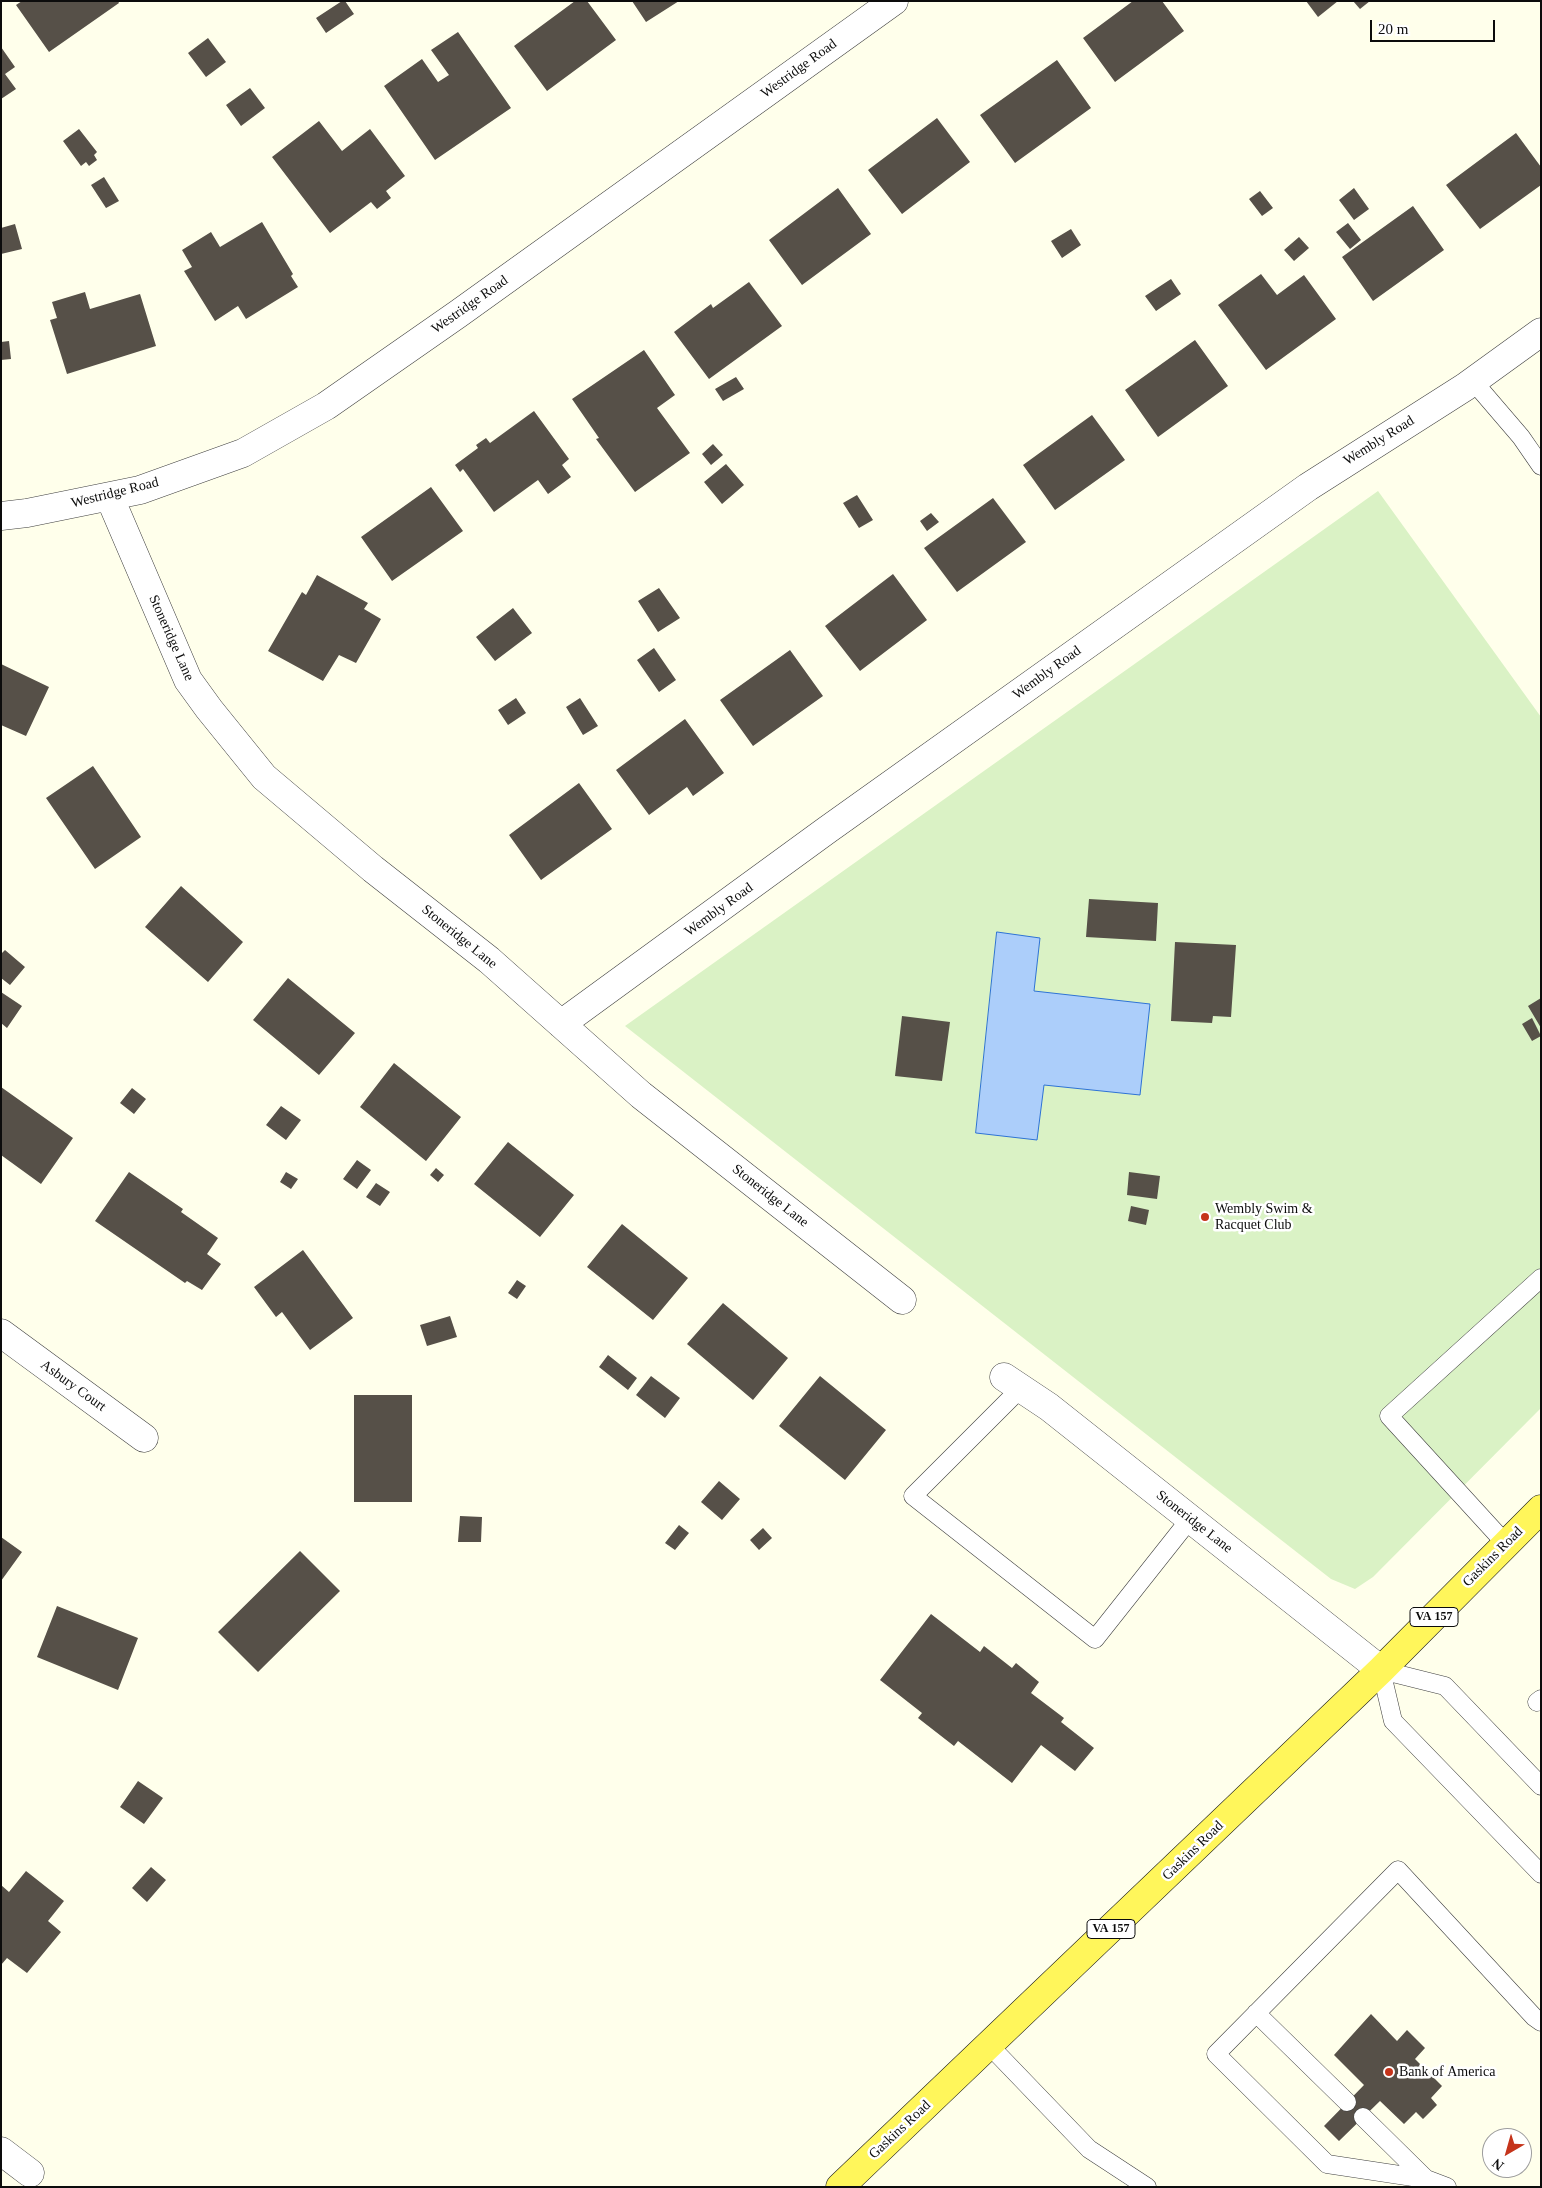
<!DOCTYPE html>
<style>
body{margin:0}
#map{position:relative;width:1542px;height:2188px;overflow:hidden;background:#ffffeb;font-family:Georgia,serif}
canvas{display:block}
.frame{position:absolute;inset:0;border:2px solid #0c0c0c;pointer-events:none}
.north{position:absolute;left:1482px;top:2128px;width:50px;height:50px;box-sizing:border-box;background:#fff;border:1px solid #9e9e9e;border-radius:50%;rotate:218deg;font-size:14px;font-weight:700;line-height:20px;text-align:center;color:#0c0c0c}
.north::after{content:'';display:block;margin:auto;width:18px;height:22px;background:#c5341b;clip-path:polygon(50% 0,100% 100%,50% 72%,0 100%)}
.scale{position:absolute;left:1370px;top:20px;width:125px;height:22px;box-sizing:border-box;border:2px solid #0c0c0c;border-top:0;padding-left:6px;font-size:15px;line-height:18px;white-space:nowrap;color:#0c0c0c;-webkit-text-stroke:4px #fff;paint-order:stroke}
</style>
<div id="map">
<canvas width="1542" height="2188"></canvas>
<div class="frame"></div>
<div class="north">N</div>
<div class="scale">20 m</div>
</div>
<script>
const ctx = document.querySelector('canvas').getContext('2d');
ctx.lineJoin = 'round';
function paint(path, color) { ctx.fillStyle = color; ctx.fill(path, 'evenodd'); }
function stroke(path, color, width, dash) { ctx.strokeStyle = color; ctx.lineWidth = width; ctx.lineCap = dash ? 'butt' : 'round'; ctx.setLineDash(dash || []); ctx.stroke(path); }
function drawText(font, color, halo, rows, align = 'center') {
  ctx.font = font + ' Georgia,serif'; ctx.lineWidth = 5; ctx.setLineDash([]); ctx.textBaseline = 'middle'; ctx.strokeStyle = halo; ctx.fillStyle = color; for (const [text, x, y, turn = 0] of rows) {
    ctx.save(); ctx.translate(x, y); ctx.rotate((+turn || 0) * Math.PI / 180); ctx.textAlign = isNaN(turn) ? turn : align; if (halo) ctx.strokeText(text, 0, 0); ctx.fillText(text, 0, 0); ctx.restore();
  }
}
paint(new Path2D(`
 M1378,491L1541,717V1408L1373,1577L1355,1589L1331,1579L625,1026Z`), '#daf2c5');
const water = new Path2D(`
 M997,932L1040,938L1034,991L1150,1004L1140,1095L1044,1085L1037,1140L976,1133Z`);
paint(water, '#accefa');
stroke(water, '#2e73d6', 1);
paint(new Path2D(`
 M22,1H118L119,3L49,52L16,5Z
 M342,1H345L354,14L326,33L316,18Z
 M575,1H587L616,40L547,91L514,46Z
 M632,1H679L646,22Z
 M1133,1H1162L1184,31L1115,82L1083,38Z
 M1306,1H1338L1318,17Z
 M1353,1H1370L1360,9Z
 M458,32L511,108L435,160L384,86L422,59L438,82L449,75L431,50Z
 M208,38L226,62L206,77L188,53Z
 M1,47L15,67L5,74L16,89L1,99Z
 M1057,60L1091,108L1015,163L980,115Z
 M250,88L265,108L241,126L226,105Z
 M937,118L970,162L902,214L868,170Z
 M319,121L342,151L370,129L405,176L386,191L391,198L377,209L371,202L330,233L272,157Z
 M79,129L97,152L94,155L97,160L89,166L86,162L81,166L63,141Z
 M1516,133L1541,167V185L1480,229L1446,185Z
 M104,177L119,201L106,208L91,185Z
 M838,188L871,234L802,285L769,240Z
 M1354,188L1369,209L1354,220L1339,200Z
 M1260,191L1273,208L1262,216L1249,199Z
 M1413,206L1444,250L1373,301L1342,257Z
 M262,222L293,274L291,276L298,287L246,319L238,306L215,321L184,271L192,267L182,250L211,232L220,247Z
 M1348,223L1361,240L1350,249L1336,232Z
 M15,224L22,249L1,254V228Z
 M1071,229L1081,245L1062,258L1051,241Z
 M1299,237L1309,248L1294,261L1284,250Z
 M1261,274L1277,295L1304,275L1336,319L1266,370L1218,305Z
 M1171,279L1181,294L1156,311L1145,296Z
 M749,282L782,326L709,379L674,332L711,304L713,308Z
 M85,292L90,309L140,294L156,346L67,374L50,320L57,318L52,302Z
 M1195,340L1228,386L1158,437L1125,390Z
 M9,341L11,359L1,360V342Z
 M644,350L675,395L657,408L690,453L635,492L596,439L599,438L572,399Z
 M736,377L744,389L723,401L715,389Z
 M534,411L569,459L562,465L571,477L548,494L538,480L494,512L463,469L460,472L455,465L478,448L476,445L486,438L490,443Z
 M1092,415L1125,460L1055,510L1023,465Z
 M713,444L723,455L711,465L702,454Z
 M726,464L744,485L722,504L704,482Z
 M431,487L463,531L392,581L361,537Z
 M857,495L873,520L859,528L843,503Z
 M993,498L1026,542L957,592L924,548Z
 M931,513L939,522L927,531L920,521Z
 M893,574L927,620L860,671L825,626Z
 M317,575L368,603L364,609L381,619L356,663L339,655L323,681L268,651L302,592L306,595Z
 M659,588L680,618L658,632L638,601Z
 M513,608L532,633L495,661L476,637Z
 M654,648L676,680L659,692L637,660Z
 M790,650L823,696L753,746L720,700Z
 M1,664L49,687L26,736L1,725Z
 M516,698L526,713L508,725L498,710Z
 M580,698L598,726L583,735L566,707Z
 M685,719L724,773L693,796L687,787L649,815L616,770Z
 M93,766L141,837L95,869L46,798Z
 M579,783L612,829L541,880L509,835Z
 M181,886L243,942L208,982L145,927Z
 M1089,899L1158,903L1156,941L1086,937Z
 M1175,942L1236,945L1231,1017L1213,1016L1212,1023L1171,1021Z
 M5,950L25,967L10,985L1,978V954Z
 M288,978L355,1033L319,1075L253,1020Z
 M1,992L22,1006L7,1028L1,1023Z
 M1541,998V1028L1528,1006Z
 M902,1016L950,1022L942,1081L895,1076Z
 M1532,1018L1541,1036L1532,1041L1522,1024Z
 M394,1063L461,1117L426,1161L360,1107Z
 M1,1087L73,1138L41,1184L1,1155Z
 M132,1088L146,1099L134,1114L120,1103Z
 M281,1106L301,1120L286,1140L266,1125Z
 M508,1142L574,1195L540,1237L474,1184Z
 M357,1160L371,1170L357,1189L343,1179Z
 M436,1168L444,1175L438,1182L430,1175Z
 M129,1172L183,1209L181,1212L218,1238L207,1254L221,1264L202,1290L187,1281L185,1283L95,1221Z
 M286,1172L298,1179L291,1189L280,1182Z
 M1129,1172L1160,1176L1157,1199L1127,1195Z
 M376,1183L390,1192L380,1206L366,1197Z
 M1131,1206L1149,1210L1146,1225L1128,1221Z
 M622,1224L688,1278L653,1320L587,1267Z
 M303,1250L353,1318L310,1350L282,1312L276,1317L254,1287Z
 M517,1280L526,1286L517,1299L508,1293Z
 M723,1303L788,1358L753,1400L687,1344Z
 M450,1316L457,1337L427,1346L420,1325Z
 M608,1355L637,1378L628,1390L599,1367Z
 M651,1376L680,1398L665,1418L636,1395Z
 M820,1376L886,1430L845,1480L779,1426Z
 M354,1395H412V1502H354Z
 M719,1481L740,1499L722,1520L701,1502Z
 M460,1516L482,1517L481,1542H458Z
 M679,1525L689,1533L675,1550L665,1543Z
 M763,1528L772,1538L759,1550L750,1540Z
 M1,1537L22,1552L1,1581Z
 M300,1551L340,1591L258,1672L218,1632Z
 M57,1606L138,1638L118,1690L37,1657Z
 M931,1614L980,1652L984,1646L1012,1668L1016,1663L1039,1682L1031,1693L1064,1718L1061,1722L1094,1748L1075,1771L1041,1745L1012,1783L958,1741L954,1746L918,1718L922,1713L880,1680Z
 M138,1781L163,1798L144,1824L120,1807Z
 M151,1867L166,1880L147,1902L132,1888Z
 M26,1871L64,1901L48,1921L61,1932L27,1973L7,1958L1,1965V1885L9,1892Z
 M1371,2014L1397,2041L1407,2030L1425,2048L1415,2059L1442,2086L1431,2098L1437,2105L1423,2119L1416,2112L1404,2124L1380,2101L1339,2141L1324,2126L1364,2085L1334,2055Z`), '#565048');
const service = new Path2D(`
 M1473,381L1521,437L1541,466
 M1021,1388L913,1496L1095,1639L1190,1519
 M1506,1544L1389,1416L1541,1278
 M1537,1702L1541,1699
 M1541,1786L1445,1686L1381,1670L1393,1721L1541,1874
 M1256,2013L1347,2102
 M989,2045L1089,2149L1147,2187
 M1363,2117L1426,2179
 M1447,2187L1426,2179L1327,2164L1216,2054L1398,1870L1534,2017L1541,2022`);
const minor = new Path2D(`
 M110,498L188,680L209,709L264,777L373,869L489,960L641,1095L902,1300
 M1,516L27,513L140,490L243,453L326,406L458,314L894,1
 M561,1024L827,830L1308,487L1465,387L1541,332
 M1,1333L144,1438
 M1004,1377L1049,1407L1381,1670
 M1,2151L30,2173`);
const primary = new Path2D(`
 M840,2187L1381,1670L1541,1509`);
stroke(service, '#3f3f3f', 19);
stroke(minor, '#3f3f3f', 29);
stroke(primary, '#1d1d1d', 29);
stroke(service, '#fff', 18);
stroke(minor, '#fff', 28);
stroke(primary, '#fff65b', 28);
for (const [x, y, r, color] of [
 [1205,1217,5,"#c5341b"],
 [1389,2072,5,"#c5341b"]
]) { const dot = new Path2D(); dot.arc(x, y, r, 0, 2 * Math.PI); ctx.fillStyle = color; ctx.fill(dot); stroke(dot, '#fff', 2); }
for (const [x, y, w] of [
 [1434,1617,48],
 [1111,1929,48]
]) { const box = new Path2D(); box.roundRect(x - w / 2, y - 9.5, w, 19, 4); ctx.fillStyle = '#fff'; ctx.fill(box); stroke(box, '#0c0c0c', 1); }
drawText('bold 12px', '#0c0c0c', null, [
 ["VA 157",1434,1617],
 ["VA 157",1111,1929]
]);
drawText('14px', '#0c0c0c', '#fff', [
 ["Westridge Road",799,69,-36],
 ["Westridge Road",470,305,-35],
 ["Wembly Road",1379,441,-32],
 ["Westridge Road",115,493,-14],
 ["Stoneridge Lane",171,638,66],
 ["Wembly Road",1047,673,-36],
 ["Wembly Road",719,910,-36],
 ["Stoneridge Lane",459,937,39],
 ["Stoneridge Lane",770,1196,38],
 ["Asbury Court",73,1386,36],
 ["Stoneridge Lane",1194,1522,38],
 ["Gaskins Road",1493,1557,-45],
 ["Gaskins Road",1193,1851,-44],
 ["Gaskins Road",900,2130,-43]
]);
drawText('14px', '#0c0c0c', '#fff', [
 ["Wembly Swim &",1215,1209],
 ["Racquet Club",1215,1225],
 ["Bank of America",1399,2072]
], 'left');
</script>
